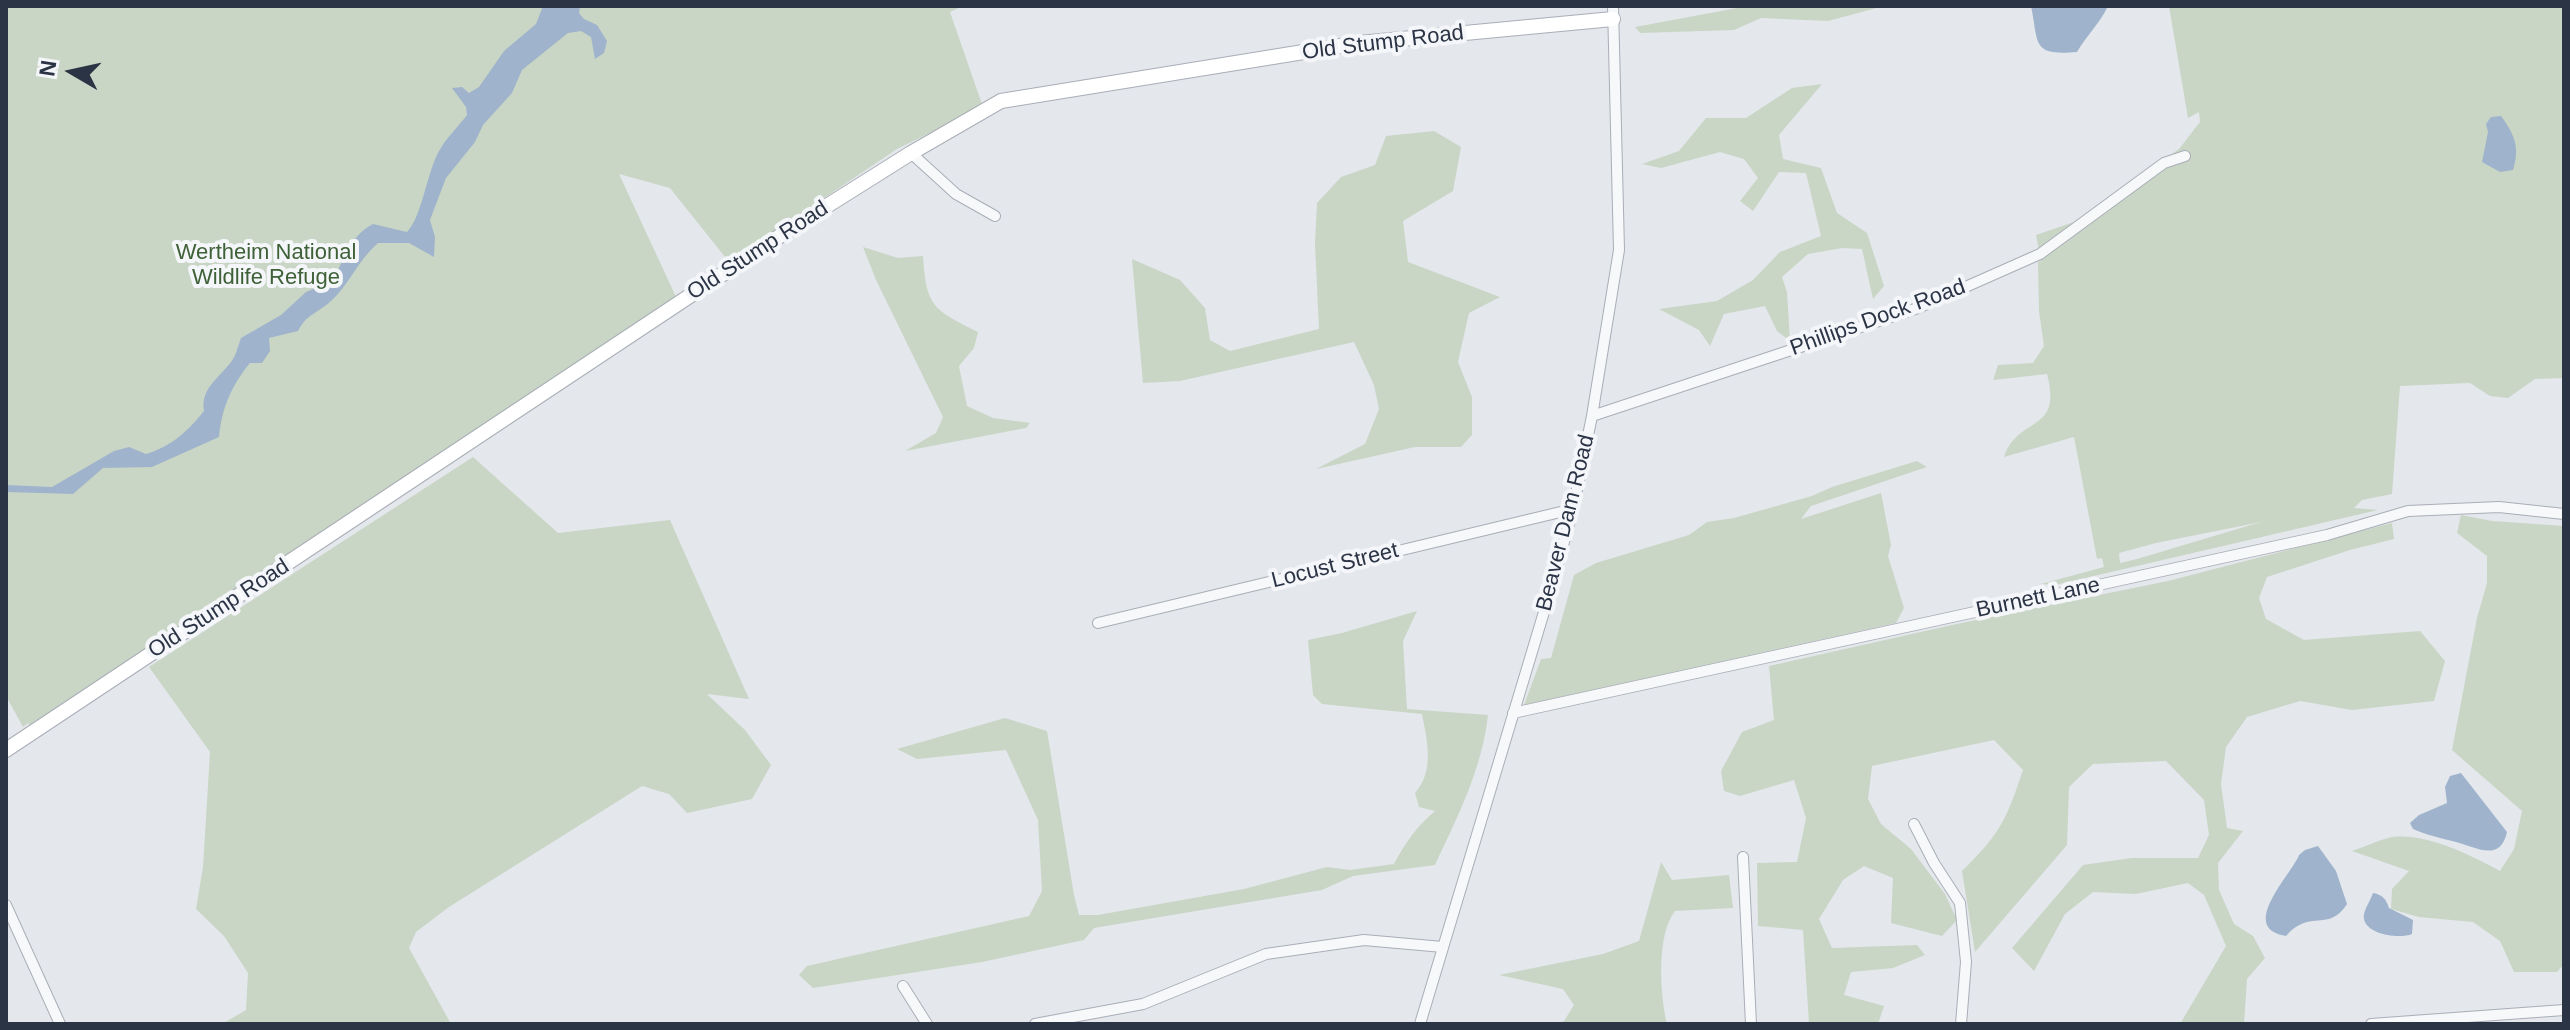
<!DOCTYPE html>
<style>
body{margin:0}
#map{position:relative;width:2570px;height:1030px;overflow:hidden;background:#e4e7ec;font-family:Arial,sans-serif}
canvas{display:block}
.frame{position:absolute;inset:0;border:8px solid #2b3445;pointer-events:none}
.north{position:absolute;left:32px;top:32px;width:80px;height:80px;-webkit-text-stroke:6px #f4f6f9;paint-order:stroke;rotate:279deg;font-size:22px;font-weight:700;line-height:32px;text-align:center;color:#2b3445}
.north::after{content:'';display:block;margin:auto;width:28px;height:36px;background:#2b3445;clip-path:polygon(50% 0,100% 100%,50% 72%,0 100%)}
</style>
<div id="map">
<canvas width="2570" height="1030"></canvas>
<div class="frame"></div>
<div class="north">N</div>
</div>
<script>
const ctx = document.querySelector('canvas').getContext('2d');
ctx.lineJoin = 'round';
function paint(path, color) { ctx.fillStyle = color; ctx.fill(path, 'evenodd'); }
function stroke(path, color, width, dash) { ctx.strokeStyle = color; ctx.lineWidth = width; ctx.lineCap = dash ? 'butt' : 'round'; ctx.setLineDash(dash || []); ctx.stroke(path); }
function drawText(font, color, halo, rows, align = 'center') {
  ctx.font = font + ' Arial,sans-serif'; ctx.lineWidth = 8; ctx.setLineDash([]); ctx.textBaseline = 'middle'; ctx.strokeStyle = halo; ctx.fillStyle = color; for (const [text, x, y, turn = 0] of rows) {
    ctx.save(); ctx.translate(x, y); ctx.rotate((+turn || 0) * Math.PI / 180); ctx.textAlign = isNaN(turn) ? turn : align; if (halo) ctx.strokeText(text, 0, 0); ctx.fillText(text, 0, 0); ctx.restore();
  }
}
paint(new Path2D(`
 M6,6H963L950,12L983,107L897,149L729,262L670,188L619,174L677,299L34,733L28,723L23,727L6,696Z
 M1748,6H1884L1828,21L1761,18L1734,30L1640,33L1635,27Z
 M2169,6H2564V378L2535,379L2508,398L2490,396L2470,383L2400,386L2392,494L2362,500L2354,508L2378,510L2055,585L2041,584L2104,567L2102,558L2097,559L2074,437L2004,457C2018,415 2063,434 2047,374L1993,380L1998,365L2033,363L2044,346L2039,311L2038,262L2041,261L2036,235L2074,222L2103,203L2179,149L2200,122L2199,112L2188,118ZM2261,522L2137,559L2120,563L2119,553L2156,543Z
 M1822,84L1779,135L1783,159L1821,168L1837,213L1867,233L1884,286L1873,299L1862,249L1842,248L1808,254L1782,277L1787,292L1790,341L1777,331L1765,306L1724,314L1710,346L1699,330L1659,309L1717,301L1753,280L1780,252L1821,236L1806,173L1779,172L1753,211L1740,201L1758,178L1744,159L1720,152L1661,168L1642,164L1679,151L1706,118H1746L1792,88Z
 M1434,131L1461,147L1453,191L1403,221L1408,262L1500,297L1469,313L1458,362L1472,397V435L1461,447H1415L1316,469L1365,444L1379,409L1374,385L1354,342L1180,381L1143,383L1132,259L1180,280L1205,308L1210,340L1230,351L1319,329L1315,244L1317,203L1341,177L1375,165L1386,136Z
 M863,247L898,258L923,256C926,307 934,310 978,332L974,348L959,366L967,406L993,418L1030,423L1026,428L905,451L936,433L943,417L876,280Z
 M473,457L558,533L670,520L749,699L707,694L745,730L771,765L752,799L687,813L669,794L642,786L449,907L416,932L409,948L451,1024H222L246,1010L248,973L224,936L196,909L203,867L210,752L149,667Z
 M1917,461L1927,467L1811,506L1801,519L1881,493L1891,545L1888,556L1904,608L1896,623L1524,705L1541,659L1551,658L1574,575L1596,563L1689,535L1707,522L1734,518L1812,496L1832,487Z
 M2461,515L2492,521L2564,526V964L2557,972H2514L2500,941L2473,922L2419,917L2391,909L2392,889L2409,871L2352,851C2364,847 2376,841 2388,838C2421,830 2471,855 2500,871L2514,849L2522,811L2452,750L2477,618L2487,583V556L2457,533Z
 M2392,523L2394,539L2350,550L2267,577L2259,598L2266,619L2304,640L2420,631L2445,661L2434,701L2352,710L2300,701L2247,717L2226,747L2221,784L2227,828L2243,831L2218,863L2219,890L2234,924L2253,936L2265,958L2247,979L2244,1024H2180L2226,946L2204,895L2188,883L2136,894L2093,892L2065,914L2034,971L2012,948L2083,865L2132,858H2198L2209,835L2204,800L2166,761L2093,764L2069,787L2067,845L1975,952L1962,871C2001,833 2006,820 2023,770L1994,740L1872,766L1868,799L1881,824L1911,849L1945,894L1957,920L1942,936L1891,923L1893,878L1864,866L1843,880L1819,919L1832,948L1917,945L1925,955L1893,968L1851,972L1844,995L1884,1006L1878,1024H1809L1803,930L1758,926L1757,863L1797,862L1806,818L1794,780L1740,796L1724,791L1721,771L1742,732L1774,720L1769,666L1952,625L2168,581Z
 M1417,611L1403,641L1407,709L1488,715C1482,769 1458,816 1435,865L1353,876L1322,890L1094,928L1084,940L982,962L813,988L799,975L807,966L1029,916L1042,891L1038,820L1006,750L917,759L897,749L1005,718L1047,731L1074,895L1079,915H1098L1244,889L1327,867L1350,870L1394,864C1405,843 1417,826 1435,811L1419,807L1415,793C1435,771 1427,740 1422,714L1322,704L1313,695L1308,640L1342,633Z
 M1661,862L1672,880L1729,875L1733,908L1675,911C1656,935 1660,996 1667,1024H1555L1564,1021L1574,1005L1563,989L1499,975L1603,954L1639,941Z`), '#c9d6c5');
paint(new Path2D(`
 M543,6H580L579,13L584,19L597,25L607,41L604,53L595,59L591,37L581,31L568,33L522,70L512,93L483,125L475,142L446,178L430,220L435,237L434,257L409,243H378C356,262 348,289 325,306C313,315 306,316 298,331L269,338L270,351L262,363H250C231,386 222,408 219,437L152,467L103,468L73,494L6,492V485L52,487L114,451L129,447L146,454C172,446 188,431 204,411C200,389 219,378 231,362C236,356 238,346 241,338L281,315L306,292L334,280C343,259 351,235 373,224L407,232C422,217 427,172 439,151C446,138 458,127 467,115L466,107L452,88L462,87L469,93L479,87L504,51L536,24Z
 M2031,6H2108C2100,23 2087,35 2077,52C2031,56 2039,44 2031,6Z
 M2501,116C2515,135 2520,148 2513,170L2500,172L2482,162L2488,132L2486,124L2491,117Z
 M2461,773L2507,832C2500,863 2476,847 2456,842C2441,838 2426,835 2413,829L2410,823L2419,815L2447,803L2445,787L2450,776Z
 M2318,846L2336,871L2347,904C2329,933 2310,908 2286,936C2237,928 2292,874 2299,855L2305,850Z
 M2373,893C2383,895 2386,899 2389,908L2413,920L2412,934C2400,939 2367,935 2364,919C2362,912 2371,900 2373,893Z`), '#9fb4cc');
const street = new Path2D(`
 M911,153L956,194L995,216
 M1592,416L1918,308L2040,254L2164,163L2185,156
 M1098,623L1573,509
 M1513,713L2327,535L2408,511L2499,507L2564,514
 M1914,824L1934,863L1960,903L1966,962L1961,1024
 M1743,857L1751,1024
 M6,905L60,1024
 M903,986L927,1024
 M1035,1024L1143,1004L1266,954L1364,940L1443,947
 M1420,1024L1553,582L1573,509L1592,416L1619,250L1613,6
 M2371,1024L2564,1010`);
const secondary = new Path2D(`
 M6,750L795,226L911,153L1001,101L1359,43L1613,19`);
stroke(street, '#a9aeb7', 12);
stroke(secondary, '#a9aeb7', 16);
stroke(street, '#f7f8fa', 10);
stroke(secondary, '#fff', 14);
drawText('22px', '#2b3445', '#f4f6f9', [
 ["Old Stump Road",1383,43,-7],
 ["Old Stump Road",758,251,-33],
 ["Phillips Dock Road",1878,318,-20],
 ["Beaver Dam Road",1566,523,-76],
 ["Locust Street",1335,566,-14],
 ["Burnett Lane",2038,598,-12],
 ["Old Stump Road",219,609,-33]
]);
drawText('22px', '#3f6138', '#f4f6f9', [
 ["Wertheim National",266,253],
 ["Wildlife Refuge",266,278]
]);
</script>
